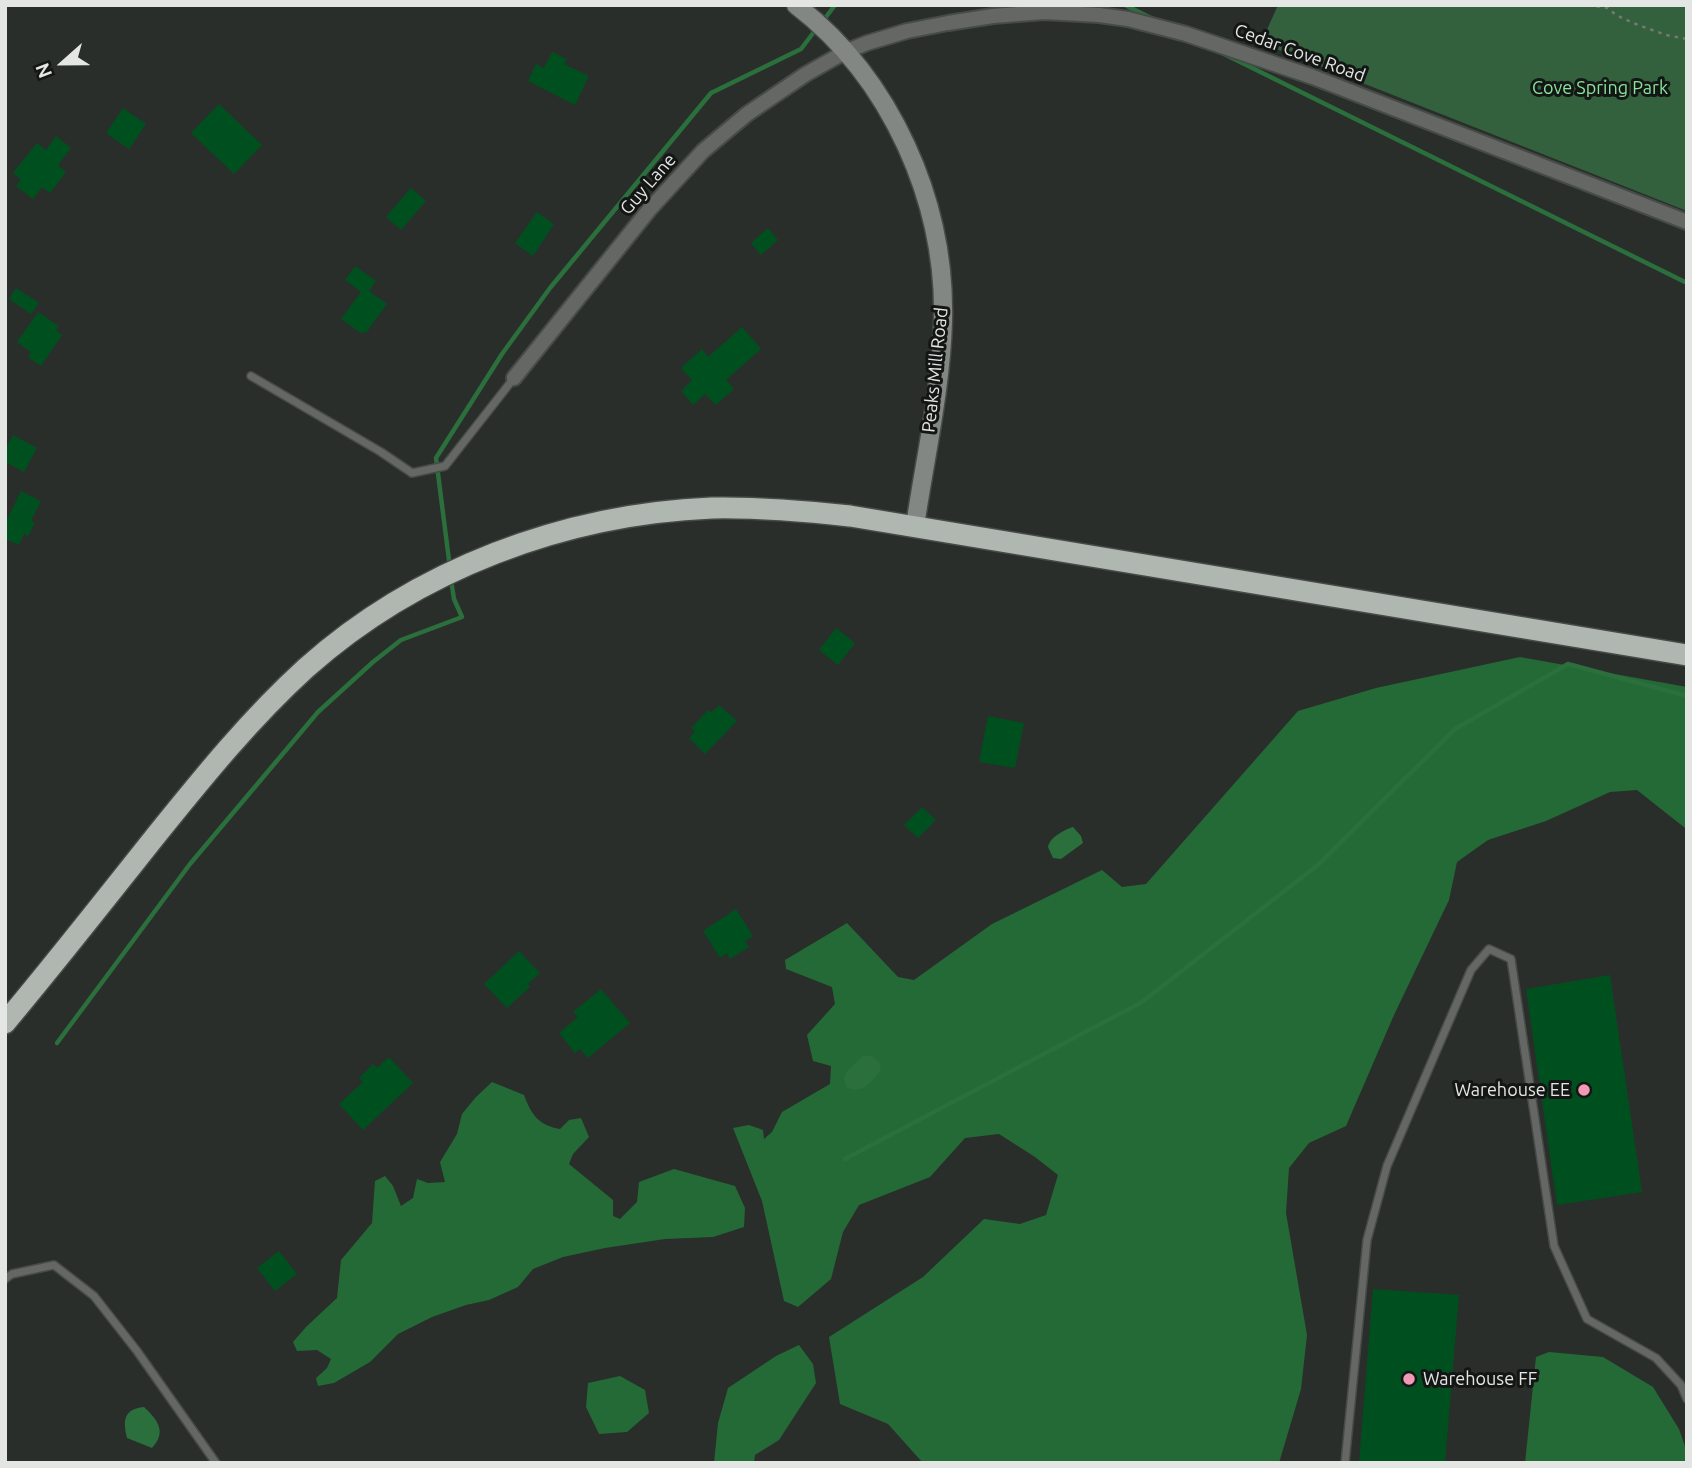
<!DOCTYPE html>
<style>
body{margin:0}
#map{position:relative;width:1692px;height:1468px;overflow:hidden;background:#292e2a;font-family:Ubuntu,sans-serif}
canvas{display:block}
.frame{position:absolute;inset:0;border:7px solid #e3e6e3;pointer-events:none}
.north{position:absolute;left:28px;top:28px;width:70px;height:70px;-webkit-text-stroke:5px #131614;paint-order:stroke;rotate:249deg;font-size:19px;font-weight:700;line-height:28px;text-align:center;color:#e3e6e3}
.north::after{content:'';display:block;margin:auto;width:24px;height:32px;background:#e3e6e3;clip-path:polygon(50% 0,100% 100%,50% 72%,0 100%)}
</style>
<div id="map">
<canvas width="1692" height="1468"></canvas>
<div class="frame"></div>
<div class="north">N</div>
</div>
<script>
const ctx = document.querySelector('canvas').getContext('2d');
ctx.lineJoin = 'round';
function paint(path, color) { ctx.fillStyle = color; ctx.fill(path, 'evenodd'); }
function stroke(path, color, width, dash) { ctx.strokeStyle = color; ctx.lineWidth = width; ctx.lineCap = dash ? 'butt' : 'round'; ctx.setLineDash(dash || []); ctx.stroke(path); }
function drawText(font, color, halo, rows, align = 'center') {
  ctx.font = font + ' Ubuntu,sans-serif'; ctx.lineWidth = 6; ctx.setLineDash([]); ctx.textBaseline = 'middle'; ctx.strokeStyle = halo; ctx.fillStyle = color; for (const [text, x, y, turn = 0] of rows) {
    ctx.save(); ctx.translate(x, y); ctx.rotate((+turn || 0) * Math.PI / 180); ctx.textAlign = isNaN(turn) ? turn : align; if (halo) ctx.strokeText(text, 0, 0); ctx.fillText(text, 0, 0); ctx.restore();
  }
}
paint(new Path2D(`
 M1278,5H1687V211L1261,43Z`), '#33603d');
paint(new Path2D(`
 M1520,657L1687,687V831L1685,828L1637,790L1610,792L1546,821L1488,840L1457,862L1449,900L1394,1015L1346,1126L1309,1143L1289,1168L1286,1213L1307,1335L1301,1389L1279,1463H923L888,1424L840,1404L829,1337L923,1277L984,1219L1020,1224L1046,1215L1058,1175L1035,1157L999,1134L965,1138L930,1177L859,1205L843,1232L831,1279L798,1307L784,1301L762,1201L733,1128L749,1125L763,1130L764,1139L772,1132L782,1112L830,1084L831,1066L813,1061L807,1035L835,1004L832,987L786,969L785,960L847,923L898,977L914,980L992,924L1102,870L1122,887L1146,884L1298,711L1376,688Z
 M492,1082L524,1095C531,1114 538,1125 560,1129L569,1120L581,1118L589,1137L573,1154L569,1164L613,1200V1216L620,1219L637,1202L639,1182L674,1169L735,1186L745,1208L744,1227L713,1237L665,1239L605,1248L563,1257L533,1269L518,1287L489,1300L466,1305L432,1317L398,1334L370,1362L334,1383L318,1386L316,1378L327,1368L331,1359L317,1350L297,1351L293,1342L306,1327L337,1298L341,1260L372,1223L375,1181L385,1176L393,1186L401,1206L413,1198L417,1179L428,1183L445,1182L440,1162L457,1134L462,1114L476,1097Z
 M799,1345L813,1364L816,1383L779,1440L755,1455L754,1463H714L718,1423L728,1388L776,1356Z
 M1549,1352L1603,1357L1653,1387L1679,1429L1687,1452V1463H1525L1536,1357Z
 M620,1376L645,1390L649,1413L627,1432L599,1434L586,1407L588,1383Z`), '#246a37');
paint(new Path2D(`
 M1073,827L1081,836L1083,843L1061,859L1053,858L1048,847C1050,837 1064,830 1073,827Z
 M863,1056H872L879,1062L881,1070C871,1082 863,1095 846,1087L844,1077L848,1070Z
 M144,1407C158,1420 167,1432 152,1448L127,1438C123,1421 123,1409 144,1407Z`), '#2a6f3c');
stroke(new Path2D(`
 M1125,5L1153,19
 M823,21L835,5
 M1220,52L1687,283
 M450,568L436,458L502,354L550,288L711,93L801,49L817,28
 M57,1043L190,864L318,712L373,662L401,640L462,617L454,599L451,580
 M845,1159L1142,1002L1319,864L1455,729L1568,664L1687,696`), '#2a6f3c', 4.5);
paint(new Path2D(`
 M552,52L567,59L564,64L589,76L575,105L528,81L536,64L544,68Z
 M219,104L262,145L234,174L191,133Z
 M123,108L146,124L129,149L106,133Z
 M56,136L71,148L58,165L66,172L50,193L42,187L33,199L16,186L21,180L13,173L37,143L46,150Z
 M411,188L426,201L401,230L386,217Z
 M537,212L554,224L533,256L515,243Z
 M768,228L778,240L761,255L751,243Z
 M355,266L376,281L369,291L387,304L366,333L364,331L362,334L341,319L361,292L345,280Z
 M16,288L39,303L31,314L9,299Z
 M38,312L59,326L56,330L62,335L41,366L28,357L31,352L17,342Z
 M742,327L761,349L726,380L734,389L716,405L705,394L693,405L681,391L692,380L681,368L702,349L708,357Z
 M13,435L37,448L24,472L5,462V450Z
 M21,491L41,501L31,521L35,523L28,536L24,534L19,545L5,539V523Z
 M836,628L855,643L838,665L819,650Z
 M719,705L737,721L705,754L689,738L695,731L691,728L708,710L712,712Z
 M988,716L1024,723L1015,768L979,762Z
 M922,807L936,820L918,838L904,825Z
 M736,909L753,936L745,941L749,947L730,959L727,953L720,958L703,931Z
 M519,951L540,973L528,984L530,987L507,1008L484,984Z
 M1610,975L1642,1192L1557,1205L1526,989Z
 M601,989L630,1023L588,1058L580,1049L575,1053L559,1033L578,1017L573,1012Z
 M389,1057L413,1083L363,1130L339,1104L363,1082L359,1078L373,1064L377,1068Z
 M279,1251L297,1274L275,1291L257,1268Z
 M1373,1289L1459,1295L1445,1463H1359Z`), '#00501f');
const lane = new Path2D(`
 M251,376L381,452L412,473L445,466L514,378
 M5,1279L12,1274L54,1265L94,1296L137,1351L216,1463
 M1345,1463L1367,1240L1387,1166L1471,970L1489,949L1511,959L1554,1246L1587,1319L1656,1358L1681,1385L1687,1399`);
const street = new Path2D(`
 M514,378L649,210L703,151L747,114L806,74L845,52L867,43L907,31L948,23L993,16L1044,12L1099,15L1128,19L1186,34L1313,77L1687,222`);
const secondary = new Path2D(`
 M796,5C891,78 946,202 943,321C941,390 925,458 915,526`);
const highway = new Path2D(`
 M5,1023C57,961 107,897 158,833C204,776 251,718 306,668C417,569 565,514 712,508C759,507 804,511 850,516L1687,655`);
stroke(lane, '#474b48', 10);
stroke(street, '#474b48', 18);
stroke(secondary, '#474b48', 21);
stroke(highway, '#474b48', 24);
stroke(new Path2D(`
 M1588,5L1608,8L1616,15L1633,23L1666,35L1687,39`), '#757976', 2.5, [3.5, 5]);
stroke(lane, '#646764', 7);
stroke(street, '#646764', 14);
stroke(secondary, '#838783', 18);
stroke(highway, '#b0b7b1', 21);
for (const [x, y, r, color] of [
 [1584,1090,7,"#f09ab5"],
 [1409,1379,7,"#f09ab5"]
]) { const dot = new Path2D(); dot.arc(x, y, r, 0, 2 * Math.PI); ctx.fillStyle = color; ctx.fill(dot); stroke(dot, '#131614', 2.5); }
drawText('18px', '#e3e6e3', '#131614', [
 ["Cedar Cove Road",1300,53,20],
 ["Guy Lane",648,184,-49],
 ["Peaks Mill Road",935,370,-84]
]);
drawText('18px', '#88e59b', '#131614', [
 ["Cove Spring Park",1600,88]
]);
drawText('18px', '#e3e6e3', '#131614', [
 ["Warehouse EE",1570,1090],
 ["Warehouse FF",1423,1379,"left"]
], 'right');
</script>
